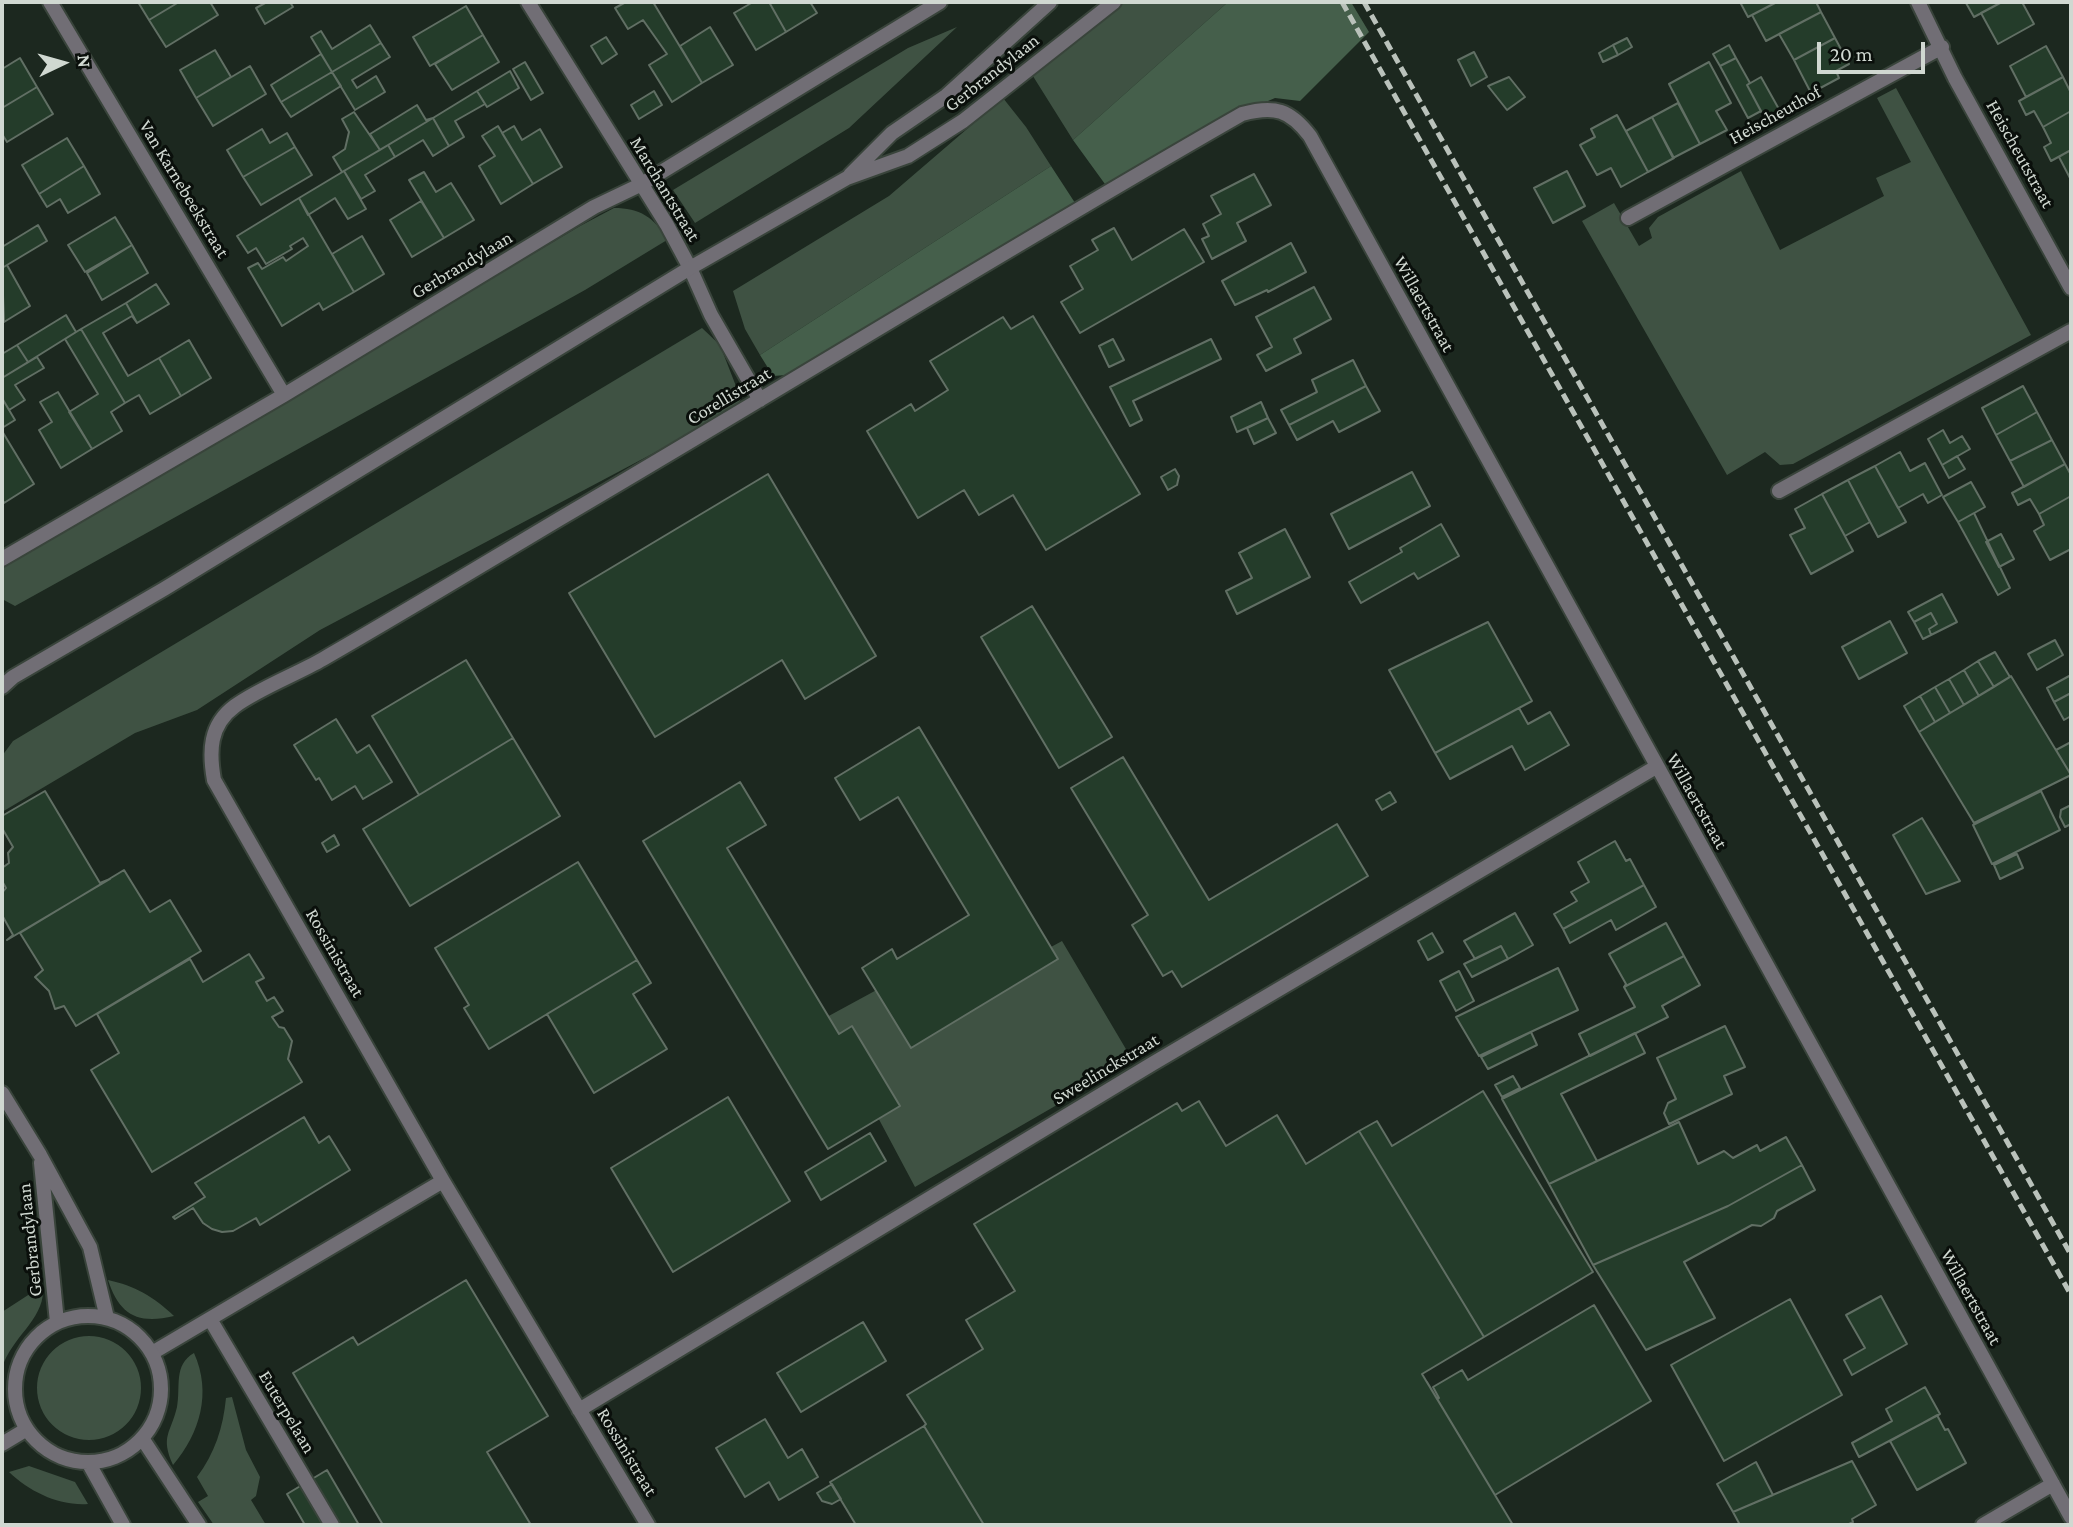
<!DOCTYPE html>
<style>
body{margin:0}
#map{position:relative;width:2073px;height:1527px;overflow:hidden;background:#1c281f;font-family:"Crimson Pro",serif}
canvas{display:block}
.frame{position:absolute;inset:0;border:4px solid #d0d8d1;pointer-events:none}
.north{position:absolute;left:28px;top:28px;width:70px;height:70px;-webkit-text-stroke:5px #0a0f0b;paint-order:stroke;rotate:85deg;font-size:19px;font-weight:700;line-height:28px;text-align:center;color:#d0d8d1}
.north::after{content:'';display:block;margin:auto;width:24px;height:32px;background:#d0d8d1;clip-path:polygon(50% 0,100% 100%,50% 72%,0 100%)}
.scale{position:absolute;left:1817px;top:42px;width:108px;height:32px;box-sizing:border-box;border:4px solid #d0d8d1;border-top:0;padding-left:9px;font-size:21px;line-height:24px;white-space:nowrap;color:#d0d8d1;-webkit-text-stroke:5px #0a0f0b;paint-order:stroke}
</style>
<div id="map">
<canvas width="2073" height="1527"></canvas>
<div class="frame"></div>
<div class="north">N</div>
<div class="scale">20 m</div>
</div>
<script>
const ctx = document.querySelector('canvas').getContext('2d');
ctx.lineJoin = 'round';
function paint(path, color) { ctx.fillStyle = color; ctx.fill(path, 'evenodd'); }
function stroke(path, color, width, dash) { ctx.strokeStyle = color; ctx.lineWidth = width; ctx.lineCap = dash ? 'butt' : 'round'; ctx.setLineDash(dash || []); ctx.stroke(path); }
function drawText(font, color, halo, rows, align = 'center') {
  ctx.font = font + ' "Crimson Pro",serif'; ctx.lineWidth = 6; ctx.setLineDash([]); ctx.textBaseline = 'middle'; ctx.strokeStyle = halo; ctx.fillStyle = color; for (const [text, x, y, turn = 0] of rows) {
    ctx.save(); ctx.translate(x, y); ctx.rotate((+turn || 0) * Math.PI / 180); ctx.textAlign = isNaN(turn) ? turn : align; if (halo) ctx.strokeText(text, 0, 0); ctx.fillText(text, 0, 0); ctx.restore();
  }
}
paint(new Path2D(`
 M1113,2H1228L1073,140L1031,73Z
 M957,27L849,128L695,223L673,190L908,48Z
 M1896,88L2031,335L1793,464L1780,465L1765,452L1727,475L1582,221L1614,203L1639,246L1652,238L1649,228L1658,217L1741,171L1780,250L1884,196L1876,178L1911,162L1877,98Z
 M1003,98L1026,127L1051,166L760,355L745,329L733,291L889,196Z
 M614,208C639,208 655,217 667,240L585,290L15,606L2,599V568L580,226Z
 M702,328L720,345L741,399L735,410L320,630L197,710L135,733L2,812V756L13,741Z
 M987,930L1009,970L1062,941L1133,1061L915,1187L825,1018Z
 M108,1280C135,1286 153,1296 174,1316C137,1325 119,1314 108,1280Z
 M39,1288L43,1291C43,1320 11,1338 2,1368V1312Z
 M37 1388a52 52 0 1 1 104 0a52 52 0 1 1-104 0Z
 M194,1353C212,1393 200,1433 173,1465C160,1436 171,1433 177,1407C181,1387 173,1365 194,1353Z
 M232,1397L246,1450L260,1477L256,1496L251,1500L266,1525H214L198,1502L208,1496L197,1477C215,1453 223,1428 226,1398Z
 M29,1466L75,1482L88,1504C59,1506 30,1492 9,1472Z`), '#3f5243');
paint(new Path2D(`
 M1228,2H1351L1369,32L1300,101L1275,98L1247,110L1110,191L1073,140Z
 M1051,166L1079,209L800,374L773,376L760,355Z`), '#455f4b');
const building = new Path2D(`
 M138,2H179L149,20Z
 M179,2H210L218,15L166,47L149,20Z
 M267,2H290L293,7L265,24L256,8Z
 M626,2H653L702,83L672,102L649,65L667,54L643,20L628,29L615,8Z
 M753,2H769L786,32L756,50L734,13Z
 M769,2H810L817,13L786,32Z
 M1740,2H1777L1748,17Z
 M1777,2H1816L1821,12L1766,41L1752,15Z
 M1969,2H2002L1974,17L1966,3Z
 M2002,2H2022L2034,24L1998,44L1981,13Z
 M466,6L483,35L430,66L413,37Z
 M1821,12L1835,38L1794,60L1779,34Z
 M370,25L381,43L332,72L311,37L321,31L332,49Z
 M710,27L733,65L702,83L680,46Z
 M483,35L499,62L452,90L435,64Z
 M606,37L617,54L602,64L591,46Z
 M1627,38L1632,47L1618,55L1613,45Z
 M1835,38L1849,64L1836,71L1839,78L1811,93L1794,60Z
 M381,43L390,57L352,80L357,88L376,76L385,92L355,110L332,72Z
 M1613,45L1618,55L1603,62L1599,53Z
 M1729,45L1736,58L1720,66L1713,54Z
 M2046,46L2063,77L2026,97L2010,66Z
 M215,50L231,77L196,98L180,70Z
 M1474,52L1487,77L1471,86L1458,60Z
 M321,54L332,72L281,102L271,85Z
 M20,58L37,87L2,108V69Z
 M1736,58L1750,83L1747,85L1761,111L1748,118L1720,66Z
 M525,62L543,93L531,100L513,69Z
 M1709,62L1731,103L1716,111L1727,130L1700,144L1669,84Z
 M250,66L266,94L213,126L196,98Z
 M510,71L519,88L487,107L477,91Z
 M332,72L341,86L291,117L281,102Z
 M1509,77L1525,97L1507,110L1488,86Z
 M1761,77L1780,111L1765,119L1747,85Z
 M2063,77L2071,93V111L2043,127L2034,111L2026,115L2019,101Z
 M37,87L53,114L7,142L2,134V108Z
 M477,91L485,104L455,121L464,137L449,146L433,118Z
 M654,91L662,105L639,119L631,105Z
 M1678,103L1700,144L1673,158L1652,117Z
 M417,105L426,120L433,118L380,150L370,134Z
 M2071,111V150L2051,161L2044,147L2051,143L2043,127Z
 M354,112L380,150L342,172L333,157L345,149L349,132L342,119Z
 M1617,115L1648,172L1621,187L1611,168L1597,175L1580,145L1595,137L1591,129Z
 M1652,117L1674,158L1648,172L1626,131Z
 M433,118L449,146L433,156L423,140L395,157L388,145Z
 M498,126L533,184L501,204L479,166L495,156L482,136Z
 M514,126L522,140L540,129L562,167L533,184L502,133Z
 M262,129L270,143L287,133L295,147L243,177L227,150Z
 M67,138L84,166L39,194L22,165Z
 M388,145L395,157L365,175L375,191L361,199L344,171Z
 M295,147L312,175L261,205L243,177Z
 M2071,150V180L2059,157Z
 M84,166L100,194L68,213L60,199L47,207L39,194Z
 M344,171L366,209L348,219L335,198L308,215L299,198Z
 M1567,171L1585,206L1553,223L1534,188Z
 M424,172L436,192L451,183L474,220L444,238L409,180Z
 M1254,174L1271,205L1237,223L1246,241L1212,259L1202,239L1209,236L1203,224L1221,214L1211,196Z
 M299,198L354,292L323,310L319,303L282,326L248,268L258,263L262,269L283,257L286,261L308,246L303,238L290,246L292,249L266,264L256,248L248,253L237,236Z
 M421,201L444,238L412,257L390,220Z
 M115,217L132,245L85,272L68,245Z
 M38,225L47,241L2,268V247Z
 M1114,228L1132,260L1184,229L1204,262L1080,333L1061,302L1083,289L1070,266L1098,250L1092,240Z
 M362,236L384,274L354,292L332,254Z
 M1291,243L1306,272L1268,292L1267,290L1235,305L1222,281Z
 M132,245L148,273L102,300L87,273Z
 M7,265L30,306L4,322L2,268Z
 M156,284L169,304L137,323L126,303Z
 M1314,287L1331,319L1294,339L1301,353L1266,371L1257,355L1272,347L1256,317Z
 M126,303L137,323L132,316L103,333L128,376L159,358L181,396L150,414L139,395L125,403L81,329Z
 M66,315L76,332L28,362L17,345Z
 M1033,316L1140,494L1046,550L1013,495L979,515L964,490L918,518L867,431L911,404L915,411L948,390L930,361L1003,317L1011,329Z
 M81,329L125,403L111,412L122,431L92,449L69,412L98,394L65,339Z
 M1113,339L1124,360L1109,367L1099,346Z
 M1211,339L1221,359L1133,401L1142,420L1130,426L1110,387Z
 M189,340L211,378L181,396L159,358Z
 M17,345L28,362L2,378V354Z
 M37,357L44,368L15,385L25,400L9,410L2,398V378Z
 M1353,360L1366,386L1289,425L1281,410L1317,392L1312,380Z
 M1366,386L1380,411L1339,432L1333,421L1297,440L1289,425Z
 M2023,386L2037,412L1996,435L1982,408Z
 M58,392L92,449L61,468L39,430L52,422L40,402Z
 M2,398L15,420L2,428Z
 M1261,402L1268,418L1237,432L1231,417Z
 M2037,412L2052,440L2010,461L1996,435Z
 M1268,418L1276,433L1254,444L1247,428Z
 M1943,430L1950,443L1962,436L1970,449L1942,465L1928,439Z
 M2,431L34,484L4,503L2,499Z
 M2052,440L2065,464L2024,487L2010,461Z
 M1900,452L1910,471L1925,463L1942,495L1928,503L1923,494L1898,508L1875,466Z
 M1957,456L1965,469L1949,478L1942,465Z
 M2065,464L2071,475V496L2039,514L2030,499L2018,505L2012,493Z
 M1875,466L1906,522L1878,537L1848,480Z
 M1175,469L1179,476L1177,485L1168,490L1161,477Z
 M1412,472L1430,506L1349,549L1331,514Z
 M768,474L876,656L805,699L782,660L655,737L569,593Z
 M1848,480L1870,522L1845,536L1822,494Z
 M1971,482L1985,507L1958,522L1943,497Z
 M1822,494L1853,551L1811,574L1790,535L1805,528L1795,509Z
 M2071,496V549L2050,560L2034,531L2044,525L2039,514Z
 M1974,513L2010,588L1998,595L1958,522Z
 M1441,524L1459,556L1418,579L1414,573L1361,603L1349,582L1402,552L1400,548Z
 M1285,529L1310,577L1237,614L1226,591L1252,578L1239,553Z
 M2001,534L2014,559L1999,567L1986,542Z
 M1942,594L1957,622L1931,635L1929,629L1937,624L1931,613L1914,622L1908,612Z
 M1032,606L1112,737L1059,768L981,637Z
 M1931,613L1937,624L1929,629L1931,635L1923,639L1914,622Z
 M1890,621L1907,653L1859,679L1842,647Z
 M1488,622L1532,701L1435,753L1389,670Z
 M2055,640L2063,655L2037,670L2028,654Z
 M1995,652L2010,677L1994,687L1978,661Z
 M466,660L513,738L419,795L372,716Z
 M1978,661L1994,687L1979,696L1964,670Z
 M1964,670L1979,696L1964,705L1949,679Z
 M2071,675V693L2054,702L2047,688Z
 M2011,676L2071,775L1974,823L1919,732Z
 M1949,679L1964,705L1950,713L1935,687Z
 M1935,687L1950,713L1935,722L1920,696Z
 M2071,693V716L2064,720L2054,702Z
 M1920,696L1935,722L1919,732L1904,706Z
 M1519,708L1528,724L1550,712L1569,745L1525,770L1512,746L1450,779L1435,753Z
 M336,719L357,753L369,745L392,782L363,799L355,786L332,800L319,778L316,780L294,745Z
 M919,727L1058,959L911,1048L862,968L892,949L897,959L969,915L898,797L860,820L835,778Z
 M513,738L560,816L410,906L363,829Z
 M2071,742V775L2056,750Z
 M1123,757L1209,900L1337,824L1368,876L1182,987L1172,971L1163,976L1132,925L1148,915L1071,788Z
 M740,782L766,825L727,848L839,1034L852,1026L900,1106L828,1149L643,841Z
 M45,791L100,883L110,879L7,940L13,935L2,915V893L6,888L2,881V868L9,863L8,853L13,847L2,828V816Z
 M2041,791L2060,830L1992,864L1973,825Z
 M1390,792L1396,802L1382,810L1376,800Z
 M2071,805V824L2065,827L2060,817L2061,810Z
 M1922,818L1960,881L1926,894L1893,835Z
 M334,835L339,845L327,852L322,843Z
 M1615,841L1626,861L1630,859L1644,885L1563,929L1554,914L1577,901L1571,892L1589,882L1578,862Z
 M2017,854L2023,868L2000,879L1994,865Z
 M578,862L637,960L489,1049L464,1008L469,1005L435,948Z
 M124,870L150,912L170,900L201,951L76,1026L64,1006L55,1009L49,991L35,977L43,970L20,933Z
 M1644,885L1656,907L1616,930L1611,920L1570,943L1563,929Z
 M1515,913L1533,945L1508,959L1501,946L1475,959L1464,941Z
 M1666,923L1684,956L1624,987L1626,984L1609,954Z
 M1432,933L1443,952L1428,960L1418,941Z
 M1501,946L1508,959L1472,977L1464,964Z
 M249,954L264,978L256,982L267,1001L274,997L283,1011L272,1017L279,1027L284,1028L292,1041L288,1059L302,1082L152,1172L91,1070L119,1053L97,1014L190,959L203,982Z
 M1684,956L1700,985L1662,1006L1668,1017L1590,1056L1579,1034L1635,1007L1624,987Z
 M637,960L651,983L633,994L667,1049L594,1093L547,1014Z
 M1558,968L1578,1010L1479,1056L1456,1017Z
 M1459,971L1474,1001L1456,1011L1440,981Z
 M1725,1026L1745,1067L1724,1076L1732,1094L1669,1124L1664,1113L1668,1103L1676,1099L1657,1058Z
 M1531,1032L1537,1045L1488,1069L1481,1057Z
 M1635,1033L1645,1053L1561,1094L1597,1161L1549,1184L1502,1099Z
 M1513,1076L1520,1088L1502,1097L1495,1085Z
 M1483,1091L1593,1272L1484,1337L1359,1131L1377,1121L1392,1146Z
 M728,1097L790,1201L673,1272L611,1168Z
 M1199,1101L1226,1146L1277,1115L1306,1164L1359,1131L1484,1337L1422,1374L1513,1525H984L924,1426L926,1424L907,1395L983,1349L966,1320L1015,1291L974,1224L1177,1103L1182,1111Z
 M304,1117L319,1143L329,1136L350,1170L260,1225L256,1218L233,1231L222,1232L212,1229L203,1223L193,1208L175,1219L173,1217L205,1197L195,1183Z
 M1679,1122L1698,1164L1724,1151L1733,1158L1757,1145L1760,1151L1786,1137L1802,1165L1728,1206L1593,1265L1549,1184Z
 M870,1133L886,1161L821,1200L805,1172Z
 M1802,1165L1815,1190L1777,1211L1774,1218L1761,1226L1752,1225L1684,1262L1715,1318L1646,1350L1593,1265L1728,1206Z
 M466,1280L548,1416L487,1452L531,1525H383L293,1373L353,1337L358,1345Z
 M1881,1296L1907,1344L1852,1375L1844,1360L1865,1348L1846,1315Z
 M1790,1299L1842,1395L1724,1461L1671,1365Z
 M1594,1305L1651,1401L1495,1495L1427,1382L1437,1399L1439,1398L1433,1387L1462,1370L1468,1380Z
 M863,1322L886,1361L801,1412L777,1373Z
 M1925,1387L1940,1414L1859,1457L1852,1443L1892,1421L1886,1409Z
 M1937,1415L1945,1430L1948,1429L1966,1463L1917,1490L1890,1441Z
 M765,1419L788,1458L802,1449L818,1477L779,1500L769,1482L745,1497L716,1448Z
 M924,1426L984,1525H856L830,1482Z
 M1852,1461L1876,1505L1852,1519L1853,1522L1847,1525H1740L1733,1512Z
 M1756,1462L1773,1495L1733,1512L1717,1484Z
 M327,1470L359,1525H305L287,1494Z
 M832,1484L841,1499L832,1504L822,1501L817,1493Z`);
paint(building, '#243c2a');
stroke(building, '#616f64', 2);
const minor = new Path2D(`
 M50,2L284,395
 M528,2L667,225L690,268L711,315L760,400
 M1918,2L1955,78L2071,288
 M1628,218L1942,47
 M1779,491L2071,331
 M2,559L284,395L594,207L640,185L940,2
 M210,1319L332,1525
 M152,1353L443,1181
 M579,1410L1152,1064L1656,767
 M648,1525L443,1181L214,780C209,752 209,725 235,706C258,689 297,674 323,659C403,613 482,565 561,518C789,384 1013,245 1242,114C1275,105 1290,110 1310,136L2071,1517
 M1983,1525L2053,1484`);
const tertiary = new Path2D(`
 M850,175L892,133L946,96L1050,2
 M2,687L13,677L164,589L690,268L847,178L908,156L963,121L1114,2
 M2,1093L40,1155L90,1247L107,1318
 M41,1163L57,1322
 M15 1389a73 73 0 1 1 146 0a73 73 0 1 1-146 0Z
 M142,1438L199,1525
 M2,1444L27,1429
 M88,1462L123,1525`);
stroke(minor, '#39443b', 18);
stroke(tertiary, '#39443b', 18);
stroke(minor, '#716e75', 14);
stroke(tertiary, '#716e75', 14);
stroke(new Path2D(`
 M1342,2L2071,1295
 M1364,2L2071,1255`), '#bac2bb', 5, [10, 5]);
drawText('19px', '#d0d8d1', '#0a0f0b', [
 ["Gerbrandylaan",992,73,-38],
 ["Heischeuthof",1775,115,-29],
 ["Heischeutstraat",2020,154,61],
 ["Van Karnebeekstraat",184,189,59],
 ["Marchantstraat",665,189,59],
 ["Gerbrandylaan",462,265,-31],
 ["Willaertstraat",1424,304,61],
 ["Corellistraat",729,396,-31],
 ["Willaertstraat",1697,801,61],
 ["Rossinistraat",335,953,60],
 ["Sweelinckstraat",1106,1069,-31],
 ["Gerbrandylaan",30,1240,-96],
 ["Willaertstraat",1971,1297,61],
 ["Euterpelaan",287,1412,59],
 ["Rossinistraat",627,1452,59]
]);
</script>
